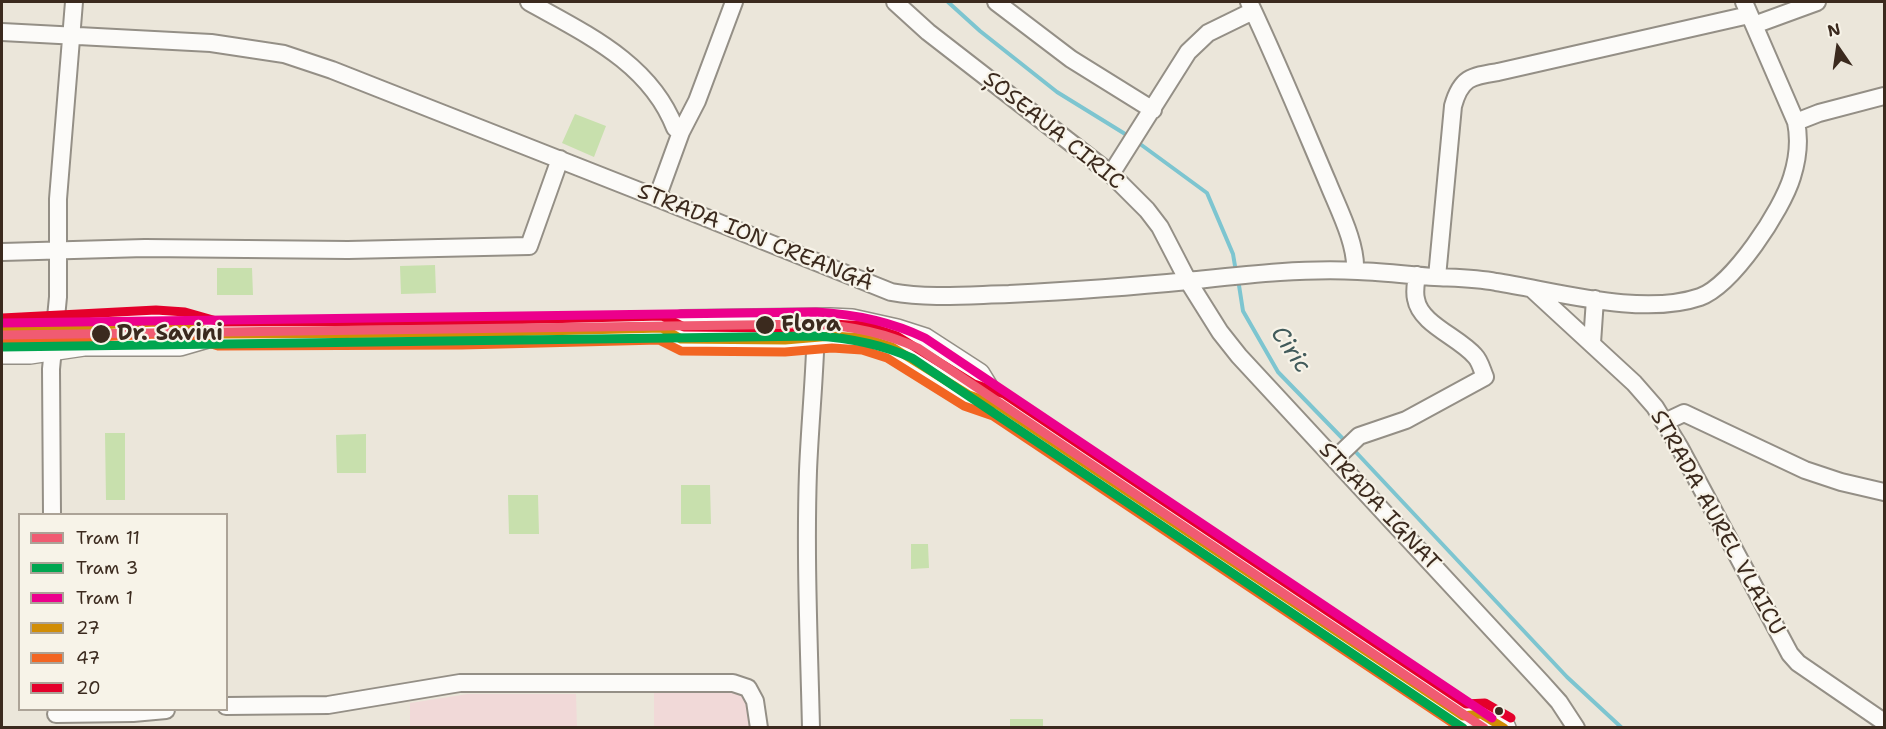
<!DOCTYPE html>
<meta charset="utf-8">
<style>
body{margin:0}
#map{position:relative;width:1886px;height:729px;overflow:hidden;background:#ebe6da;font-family:"Shantell Sans",sans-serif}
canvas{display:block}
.frame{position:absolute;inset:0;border:3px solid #3b2a1e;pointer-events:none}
.legend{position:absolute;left:18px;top:513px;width:210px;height:198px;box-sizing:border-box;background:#f7f3e8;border:2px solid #aca397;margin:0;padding:8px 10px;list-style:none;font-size:18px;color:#3b2a1e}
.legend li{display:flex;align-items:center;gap:12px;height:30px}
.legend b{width:30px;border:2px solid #aca397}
.north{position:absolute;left:1808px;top:18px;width:60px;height:60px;-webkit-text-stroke:4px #f7f3e8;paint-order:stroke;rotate:347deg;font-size:16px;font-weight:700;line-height:24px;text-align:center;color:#3b2a1e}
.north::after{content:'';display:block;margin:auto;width:21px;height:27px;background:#3b2a1e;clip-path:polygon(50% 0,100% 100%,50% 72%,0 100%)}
</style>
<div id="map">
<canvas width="1886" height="729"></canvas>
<div class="frame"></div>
<ul class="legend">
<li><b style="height:8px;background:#f05b72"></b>Tram 11</li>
<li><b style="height:8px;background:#00a650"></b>Tram 3</li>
<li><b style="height:8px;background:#ec008c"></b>Tram 1</li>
<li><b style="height:8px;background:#d18d06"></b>27</li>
<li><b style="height:8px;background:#f26522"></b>47</li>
<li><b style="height:8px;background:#e4002b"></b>20</li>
</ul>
<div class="north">N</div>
</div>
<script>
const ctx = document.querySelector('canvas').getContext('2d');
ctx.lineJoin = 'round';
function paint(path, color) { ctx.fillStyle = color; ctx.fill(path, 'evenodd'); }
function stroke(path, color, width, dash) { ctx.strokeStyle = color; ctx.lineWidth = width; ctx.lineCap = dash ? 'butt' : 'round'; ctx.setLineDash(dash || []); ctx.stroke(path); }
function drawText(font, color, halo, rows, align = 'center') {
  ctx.font = font + ' "Shantell Sans",sans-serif'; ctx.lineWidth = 4.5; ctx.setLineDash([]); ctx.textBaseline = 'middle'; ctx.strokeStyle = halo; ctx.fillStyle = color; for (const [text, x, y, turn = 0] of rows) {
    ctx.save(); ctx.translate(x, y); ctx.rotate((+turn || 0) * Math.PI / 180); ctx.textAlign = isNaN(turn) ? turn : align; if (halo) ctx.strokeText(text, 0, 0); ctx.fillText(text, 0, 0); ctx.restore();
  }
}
paint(new Path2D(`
 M654,687H732L743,693L751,703L752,727L654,728Z
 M468,694H576L577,727H410V703Z`), '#f1d9d8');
paint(new Path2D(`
 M575,114L606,126L594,157L562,143Z
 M435,265L436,293L401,294L400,266Z
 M217,268H252L253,295H217Z
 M105,433H125V500H106Z
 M366,434V473H337L336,435Z
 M681,485H710L711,524H681Z
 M508,495H538L539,534H509Z
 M911,544H928L929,568L911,569Z
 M1010,719H1043V727H1010Z`), '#c8e0ad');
stroke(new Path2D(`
 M948,2L980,31L1057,92L1130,137
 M1136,141L1207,193L1233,254L1236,272
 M1238,279L1243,311L1278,372L1346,442
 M1353,449L1567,677L1622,728`), '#7dc5d0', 4);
const minor = new Path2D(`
 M529,2C586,34 650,63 675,128L681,132L657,198
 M895,2L928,32L1111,174L1147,210L1160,227L1188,281L1220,332L1239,356L1541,682L1559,702L1576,728
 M996,2L1071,59L1153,110
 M1249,2C1277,61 1302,122 1328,183C1338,208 1357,244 1355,271
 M1754,25L1817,2
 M2,32L211,43L284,54L332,70L657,198L891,292C930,299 969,295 1009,294C1069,291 1128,287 1188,281C1244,275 1301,268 1358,271C1383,272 1409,275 1435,277C1455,278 1476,278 1496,282C1555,291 1642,317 1700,297C1733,285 1782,210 1792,177C1798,158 1800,141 1796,122L1744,2
 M1796,122L1819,113L1884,96
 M681,132L697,101L734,2
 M1111,174L1188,52L1208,33L1253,11
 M2,252L145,248L348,250L529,246L560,159
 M1437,277L1453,106C1461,77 1472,76 1498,72L1749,15
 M1532,289L1634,383L1655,407L1680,448L1790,654L1798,663L1884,722
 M1592,343L1595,299
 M1665,422L1684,413L1805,470L1841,482L1884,492
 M1335,459L1359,436L1406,420L1485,377C1482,370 1480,361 1475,356C1459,337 1420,324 1416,299C1414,291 1416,283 1417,275
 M52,514L51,369L58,297V199L74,2
 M226,706L328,705L460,683H733L748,688L755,701L759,728
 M56,714L133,713L166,710
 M811,728C809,642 805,557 808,471C810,422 815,374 816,325`);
const major = new Path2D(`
 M662,328L681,339L785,340L832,336L864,338L892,347L969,395L998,405L1463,716L1481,714L1505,728
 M2,330C60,329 119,319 177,323C191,324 205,331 218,334
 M2,353H30L84,345H180L218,334L632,329L662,328L682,321L830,319L852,320L897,330L925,339L979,374L998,405`);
stroke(minor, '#948f86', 20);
stroke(major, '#948f86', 24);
stroke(minor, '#fcfbf9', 16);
stroke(major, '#fcfbf9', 21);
stroke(new Path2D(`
 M2,330L156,322L183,324L218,334L462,333L662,328L681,339L785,340L832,336L864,338L892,347L969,395L998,405L1463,716L1481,714L1504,728`), '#d18d06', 9);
stroke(new Path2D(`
 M2,342L156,334L181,335L218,346L462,345L659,340L681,351L785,352L832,348L862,350L887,358L964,406L993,416L1460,728`), '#f26522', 9);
stroke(new Path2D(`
 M2,318L156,310L185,312L220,322L462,321L662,316L684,327L785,328L832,324L867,326L897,336L974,384L1004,394L1466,704L1485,703L1511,718`), '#e4002b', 9);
stroke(new Path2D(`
 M2,335L816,324C852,326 885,333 918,348L1484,728`), '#f05b72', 9);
stroke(new Path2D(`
 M2,347L816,336C850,338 881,344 912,358L1463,728`), '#00a650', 9);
stroke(new Path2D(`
 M2,323L816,312C854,314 890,321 925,338L1492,718`), '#ec008c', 9);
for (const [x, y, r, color] of [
 [765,325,10,"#3b2a1e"],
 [101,334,10,"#3b2a1e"],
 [1499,711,5,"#3b2a1e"]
]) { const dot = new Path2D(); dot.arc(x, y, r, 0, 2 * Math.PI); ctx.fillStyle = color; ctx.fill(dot); stroke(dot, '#f7f3e8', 2); }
drawText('22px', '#3b2a1e', '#f7f3e8', [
 ["ȘOSEAUA CIRIC",1053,131,39],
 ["STRADA ION CREANGĂ",755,238,22],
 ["STRADA IGNAT",1379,507,47],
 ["STRADA AUREL VLAICU",1717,523,61]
]);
drawText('bold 22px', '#3b2a1e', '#f7f3e8', [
 ["Flora",781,325],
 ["Dr. Savini",117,334]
], 'left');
drawText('italic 24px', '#425b5b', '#f7f3e8', [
 ["Ciric",1290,350,55]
]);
</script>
